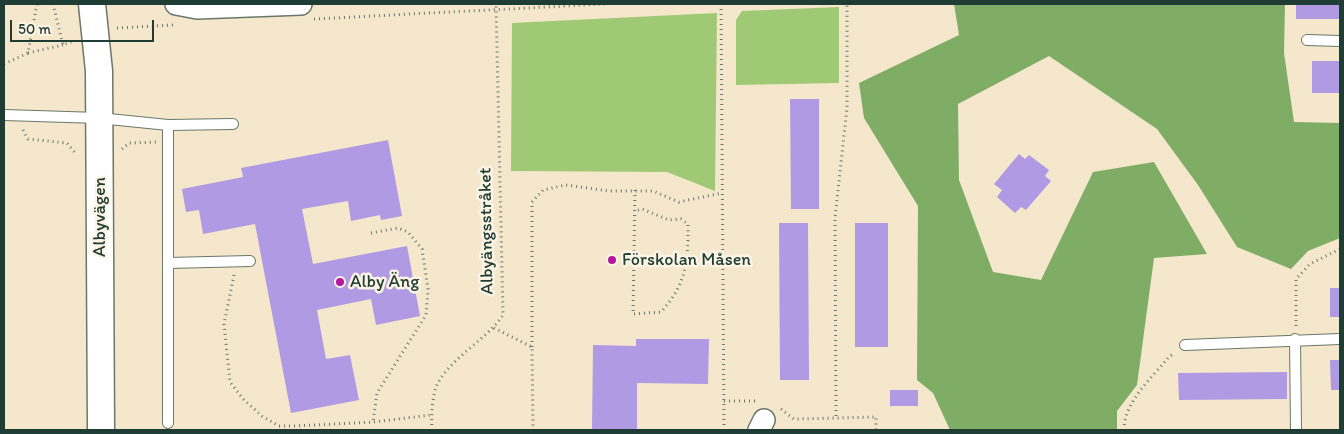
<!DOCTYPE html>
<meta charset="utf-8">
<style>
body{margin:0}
#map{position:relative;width:1344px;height:434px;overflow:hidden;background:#f4e7cc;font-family:Itim,sans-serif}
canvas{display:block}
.frame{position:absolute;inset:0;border:5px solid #1f3d34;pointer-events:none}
.scale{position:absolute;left:10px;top:20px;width:144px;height:22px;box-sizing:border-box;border:2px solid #1f3d34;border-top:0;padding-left:6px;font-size:15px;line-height:18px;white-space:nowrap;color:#1f3d34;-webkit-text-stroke:4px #fcf5e5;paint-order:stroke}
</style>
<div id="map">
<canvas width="1344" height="434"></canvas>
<div class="frame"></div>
<div class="scale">50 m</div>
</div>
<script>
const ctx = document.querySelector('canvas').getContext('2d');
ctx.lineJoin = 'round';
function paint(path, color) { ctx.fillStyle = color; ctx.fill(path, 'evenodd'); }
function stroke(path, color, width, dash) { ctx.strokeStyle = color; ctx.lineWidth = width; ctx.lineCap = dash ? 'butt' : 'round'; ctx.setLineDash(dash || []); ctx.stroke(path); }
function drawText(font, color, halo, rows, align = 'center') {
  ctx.font = font + ' Itim,sans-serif'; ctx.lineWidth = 5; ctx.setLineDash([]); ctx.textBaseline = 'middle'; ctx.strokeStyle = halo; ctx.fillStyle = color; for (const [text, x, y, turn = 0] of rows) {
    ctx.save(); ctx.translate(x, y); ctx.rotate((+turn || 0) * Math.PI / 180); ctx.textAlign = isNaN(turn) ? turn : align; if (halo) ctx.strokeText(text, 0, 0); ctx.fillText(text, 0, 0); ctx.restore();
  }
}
paint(new Path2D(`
 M839,7V83L736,85V20L742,11Z
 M717,13L715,191L667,172L511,171L512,23Z`), '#a0c975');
paint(new Path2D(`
 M954,4H1285L1284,53L1294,122L1340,123V238L1308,251L1291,269L1237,247L1198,185L1157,129L1049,56L958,104L959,180L993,272L1041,280L1093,172L1154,162L1207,254L1154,258L1137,385L1117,411V430H950L933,393L917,380L918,206L864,118L859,83L959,35Z`), '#80ad66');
paint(new Path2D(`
 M1296,4H1340V19H1296Z
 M1312,61H1340V93H1312Z
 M790,99H819V209H791Z
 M388,140L402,216L381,220L380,215L351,221L348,201L302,209L313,264L407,246L420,316L376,325L371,299L317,310L326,359L350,355L359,400L291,413L255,224L203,234L199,210L186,212L182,189L243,177L241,168Z
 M1019,154L1025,159L1029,155L1049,170L1045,176L1051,181L1026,210L1021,207L1015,213L997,197L1002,190L994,184Z
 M779,223H808L809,380H780Z
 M855,223H888V347H855Z
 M1330,288H1340V317H1330Z
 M636,339H709L708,384L637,383V430H592L593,345L636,346Z
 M1330,360H1340V390H1331Z
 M1287,372V399L1179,400L1178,373Z
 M890,390H918V406H890Z`), '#b09ae4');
const service = new Path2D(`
 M1307,40L1340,41
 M4,115L99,118L168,125L233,124
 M168,125V423
 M168,263L250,261
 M1295,339L1296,430
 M1185,345L1340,339`);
const minor = new Path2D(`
 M176,4L197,8L301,4
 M759,430L764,420`);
const tertiary = new Path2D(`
 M92,4L99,71L101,430`);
stroke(service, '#6a7869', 12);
stroke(minor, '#6a7869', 24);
stroke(tertiary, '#6a7869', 29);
stroke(new Path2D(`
 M53,4L63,45L73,41
 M721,4L724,430
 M314,19L605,4
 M117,28L173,25
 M28,53L63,45
 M4,64L28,53L37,4
 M23,130L28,139L67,143L76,154
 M122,149L129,143L156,142
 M635,190L633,314L661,312C687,283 688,262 688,224L681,219L669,220L642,209L635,211
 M371,233L398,228L408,232L422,249L428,289L426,315L377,393L373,422
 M234,275L224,324L230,382L244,400L262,416L279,426H296L373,422L431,415
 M1296,326V279L1310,264L1340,249
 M494,328L532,347L533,430
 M532,347V202L543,190L566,185L609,191H653L679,202L722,193
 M724,401H758
 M781,409L794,419L876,417V430
 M836,416L835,218L847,108V4
 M432,430C431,418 432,391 439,381C455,355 486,340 503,315L496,4
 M1124,430C1124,402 1151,379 1168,358L1174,353`), '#6a7869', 3, [1, 4]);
stroke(service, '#fff', 10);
stroke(minor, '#fff', 21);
stroke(tertiary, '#fff', 26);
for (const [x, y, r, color] of [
 [612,260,5,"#b5179e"],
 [340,282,5,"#b5179e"]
]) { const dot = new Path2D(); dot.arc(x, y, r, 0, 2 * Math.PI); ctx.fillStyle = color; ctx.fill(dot); stroke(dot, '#fcf5e5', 2); }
drawText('18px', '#1f3d34', '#fcf5e5', [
 ["Albyvägen",100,217,-90],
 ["Albyängsstråket",487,231,-91]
]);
drawText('18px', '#1f3d34', '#fcf5e5', [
 ["Förskolan Måsen",622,260],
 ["Alby Äng",350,282]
], 'left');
</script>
